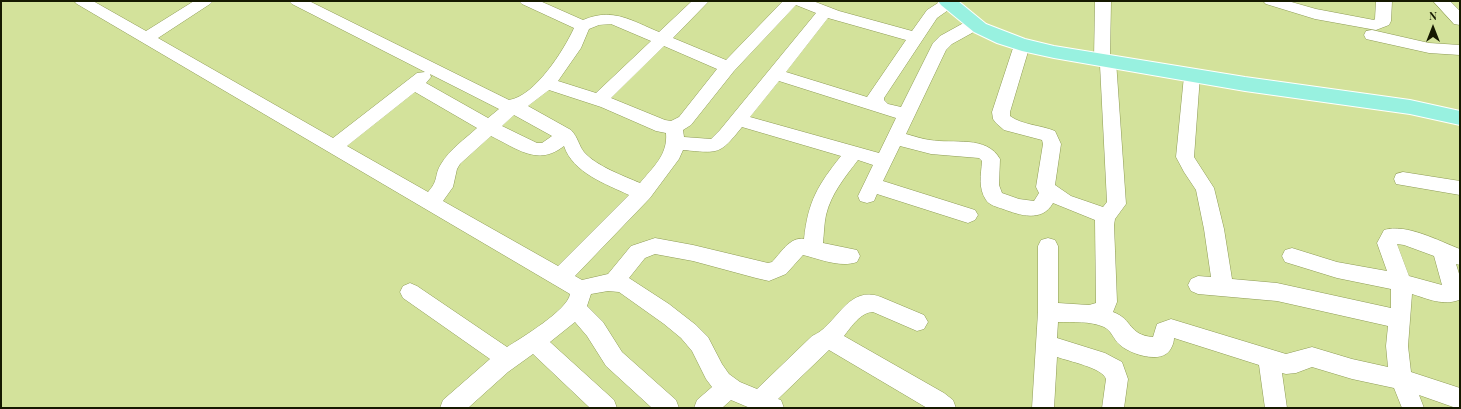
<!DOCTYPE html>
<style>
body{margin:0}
#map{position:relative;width:1461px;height:409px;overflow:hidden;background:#d3e29b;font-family:"Playfair Display",serif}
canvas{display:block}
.frame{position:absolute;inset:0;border:2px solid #151900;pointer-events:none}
.north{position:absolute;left:1413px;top:8px;width:40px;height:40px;-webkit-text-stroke:3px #d3e29b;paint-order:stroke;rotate:0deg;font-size:11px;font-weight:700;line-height:16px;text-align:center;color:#151900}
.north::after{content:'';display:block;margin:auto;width:14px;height:18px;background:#151900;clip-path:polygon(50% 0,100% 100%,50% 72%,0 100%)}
</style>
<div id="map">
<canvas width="1461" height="409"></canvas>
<div class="frame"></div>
<div class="north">N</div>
</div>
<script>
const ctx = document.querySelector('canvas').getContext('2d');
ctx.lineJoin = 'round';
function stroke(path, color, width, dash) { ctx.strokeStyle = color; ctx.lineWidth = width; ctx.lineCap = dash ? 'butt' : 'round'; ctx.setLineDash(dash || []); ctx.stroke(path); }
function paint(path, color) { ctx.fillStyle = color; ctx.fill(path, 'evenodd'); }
const minor = new Path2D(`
 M74,1H93L146,31L194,1H213L210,4L158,38L333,138L417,73L425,72L292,4L289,1H309L509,100C535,96 564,50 574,28L522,4L519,1H540L583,20C613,7 632,21 659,32L692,1H709L673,38L726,60L783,1H813L839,11L912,31L927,10L941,1H955L957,3L954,6L937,18L884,98V100L888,104L901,107L933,43L940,36L969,20L975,19L981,20L983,24L981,28L952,44L946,50L906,134C914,136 922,139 930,140C953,144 987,135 1000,159L999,185L1002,193L1019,199L1034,201L1039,193L1036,187L1043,144L1042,140L1004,130L996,123L993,119L992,112L1014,45L1016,41L1022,40L1028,41L1030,45L1010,112V116C1022,125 1041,125 1055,131L1061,144L1055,185L1071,196L1103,207L1107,202L1100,65L1096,64L1094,60L1095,1H1111L1110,56L1114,57L1116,61L1126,204L1115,219L1114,225L1117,302L1113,312C1133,319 1128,335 1153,337L1157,324L1171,319L1286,354L1312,347L1352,359L1388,367L1386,346L1388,326L1277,301L1198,294L1191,291L1188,285L1191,279L1198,276L1211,277L1204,229L1196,190L1184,172L1176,157L1184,76L1186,72L1192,70L1198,72L1200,76L1194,157L1214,188L1224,229L1232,279L1277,283L1391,308V289L1337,278L1285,262L1282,256L1285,250L1292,248L1337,262L1387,271L1377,243L1384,230C1406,223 1439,241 1460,249V265L1456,264L1460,277L1459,300C1443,306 1428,299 1412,294L1408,346L1411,372L1460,388V408H1456L1419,395L1424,408H1402L1394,388L1352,379L1312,367L1296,373L1286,374L1282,373L1287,408H1265L1259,365L1174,338C1174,343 1171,351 1166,354C1154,362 1129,353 1120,345C1113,339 1112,331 1104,327C1090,321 1073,322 1058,322L1057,338L1105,353L1122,362L1128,379L1124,408H1102L1106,379C1103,368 1068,361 1057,357L1054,408H1032L1038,312V246L1041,240L1048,238L1055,240L1058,246V303L1089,305L1096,303L1095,220L1053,203C1042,223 1019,215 1003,209C997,207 989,205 986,200C978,188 981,175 982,161L979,158L931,154L900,146L883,181L975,210L978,215L975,220L968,223L877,194L874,201L867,203L860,201L858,196L873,165L858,160C845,177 831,194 826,215C824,224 824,234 823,243L857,250L860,256L857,262C840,268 820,259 803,255L786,274L769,281L756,278L693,261L655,254L645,258L629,278L669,304L696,325L708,337L722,364L729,374L740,382L757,389L812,336C837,326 847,284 881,297L924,315L928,322L924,329L917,331L873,312C861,312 851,327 844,336L944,393L953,400L956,408H927L829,350L778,399L781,400L784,408H750L731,400L722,408H694L697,400L712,387L706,379L692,351L681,338L664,324L619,292L608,291L591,294L587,306L603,322L622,352L676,400L679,408H652L606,366L587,336L575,322L550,342L614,400L617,408H590L533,354L508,372L468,408H440L443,400L490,359L403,298L400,292L403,286L410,283L417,286L507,347C521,338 568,310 570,294L77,4ZM796,5L816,13L720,130L711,139L684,137L683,130L691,125L734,71ZM828,18L906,40L867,97L786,72ZM611,24L651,41L596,93L558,81L581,48L589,29L599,25ZM664,46L717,69L679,117L671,121L665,120L611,98ZM430,74L499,109L488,118L426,83L431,77ZM779,81L896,118L879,153L750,117ZM549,90L601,107L656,131L666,133C668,155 653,167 640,183C624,176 596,166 584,152C579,146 578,137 571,130L528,106ZM415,92L477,128C465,139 450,149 441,164C434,175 439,180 428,192L347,146ZM514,115L552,136L542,143H537L502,126ZM742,127L841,156C818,185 808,201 804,239C790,236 780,254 772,262L768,263L693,245L655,238L631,246L608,274L582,280L575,276L650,198L679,159L683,150C718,153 719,156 742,127ZM491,136C516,148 538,167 564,146C573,173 606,184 629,195L558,266L443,201L453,187L457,169L460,164ZM1397,244L1404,245L1434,256L1442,285L1409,276Z
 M1263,1H1288L1316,9L1374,20L1375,19L1376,1H1392L1391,21L1389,25L1376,30L1315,19L1266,4Z
 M1433,1H1450L1460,11V25L1454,24Z
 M1372,30L1429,43L1460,45V55L1429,53L1366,39L1364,35L1366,31Z
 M1403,172L1460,181V195L1396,184L1394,179L1396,174Z`);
const major = new Path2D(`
 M938,1H958L986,24L1025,39L1054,46L1245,77L1410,100L1460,111V125L1410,114L1245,91L1054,58L1022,51L997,43L974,32L941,5Z`);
stroke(minor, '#8e9b56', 1);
stroke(major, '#fff', 2);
paint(minor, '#fff');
paint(major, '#98f1e0');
</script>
